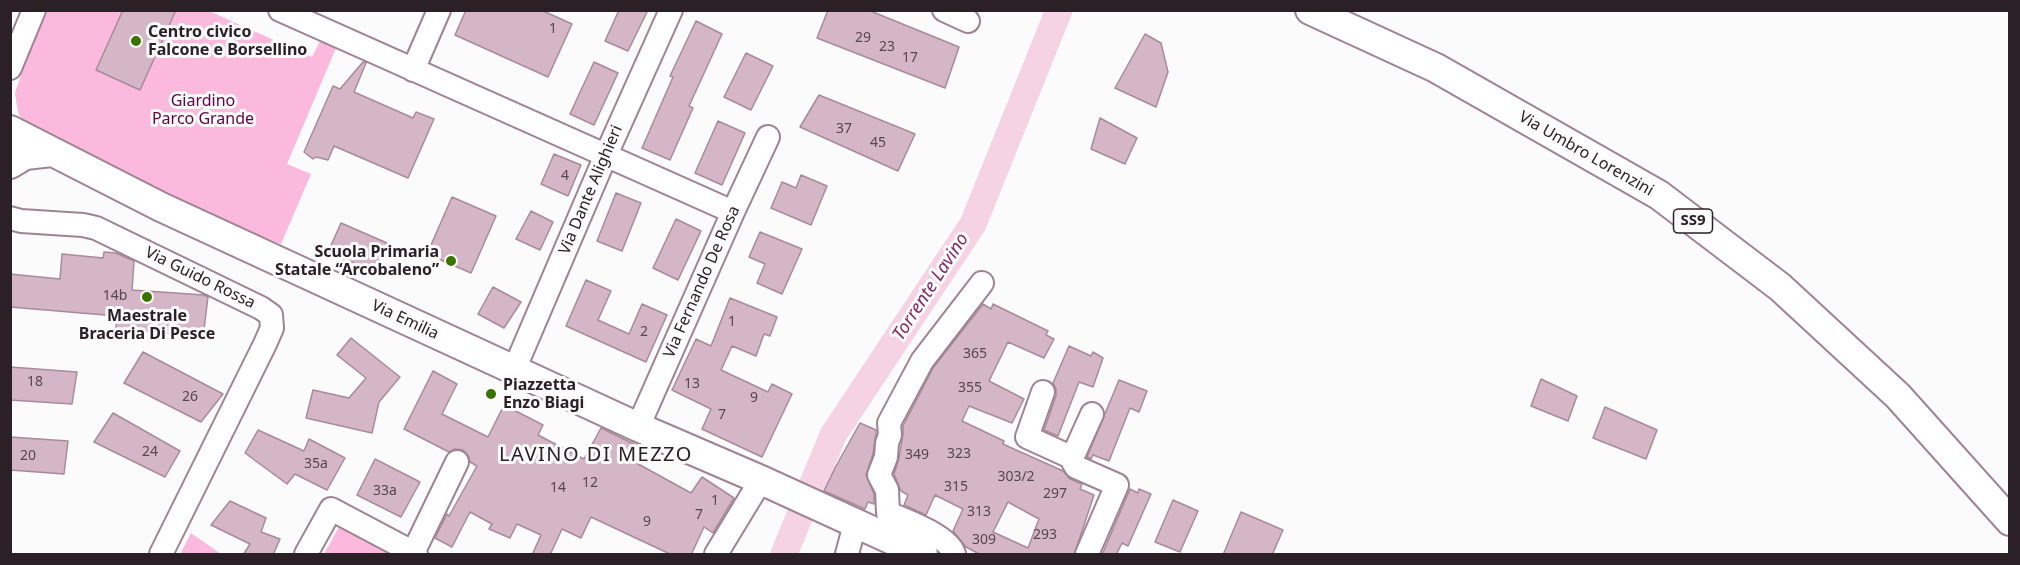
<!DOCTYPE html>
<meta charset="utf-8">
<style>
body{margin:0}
#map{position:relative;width:2020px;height:565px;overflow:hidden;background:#fbfbfb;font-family:"Noto Sans",sans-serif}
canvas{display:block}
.frame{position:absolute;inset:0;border:12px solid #2b2026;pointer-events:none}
</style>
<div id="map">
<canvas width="2020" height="565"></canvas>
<div class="frame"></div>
</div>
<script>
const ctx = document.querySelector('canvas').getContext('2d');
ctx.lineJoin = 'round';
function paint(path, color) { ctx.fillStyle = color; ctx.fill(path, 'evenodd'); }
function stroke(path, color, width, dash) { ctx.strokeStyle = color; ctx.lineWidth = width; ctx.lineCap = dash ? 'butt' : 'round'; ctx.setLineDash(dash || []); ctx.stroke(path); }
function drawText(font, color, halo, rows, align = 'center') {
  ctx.font = font + ' "Noto Sans",sans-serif'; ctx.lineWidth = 6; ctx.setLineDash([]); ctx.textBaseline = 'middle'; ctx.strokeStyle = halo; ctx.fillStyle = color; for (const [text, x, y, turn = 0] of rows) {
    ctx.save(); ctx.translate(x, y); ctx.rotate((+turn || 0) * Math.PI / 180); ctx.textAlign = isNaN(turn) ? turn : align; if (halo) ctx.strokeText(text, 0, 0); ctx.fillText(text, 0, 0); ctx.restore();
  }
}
paint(new Path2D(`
 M46,11H209L312,57L320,41L336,48L287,164L311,174L281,244L234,226L77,154L24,122L18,113L15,93L27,57Z
 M340,525L394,554H324Z
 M191,533L221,554H180Z`), '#fab9dd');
stroke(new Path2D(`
 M784,554L833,435L973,224L1059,10`), '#f5d3e5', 27);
const building = new Path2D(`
 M123,10H176L140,90L96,70Z
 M466,10H541L572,24L548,77L455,35Z
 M619,10H648L628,51L605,41Z
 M828,10H868L959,47L945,88L817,38Z
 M696,21L722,34L689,106L693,108L670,160L642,148L673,77L670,76Z
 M1145,34L1161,43L1168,72L1156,107L1115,88Z
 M746,53L773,66L751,110L724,97Z
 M363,62L366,63L354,92L413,118L416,112L434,119L408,178L334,146L328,160L316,157L313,159L304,152L333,86L340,89Z
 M594,62L618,73L594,125L570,114Z
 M819,95L915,134L898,171L800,127Z
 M1100,118L1137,138L1125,164L1091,149Z
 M718,121L745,133L722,185L695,173Z
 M554,154L581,165L568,196L541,184Z
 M801,175L827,186L811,225L771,208L782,182L796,188Z
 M616,193L641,203L622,251L597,241Z
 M452,197L496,216L471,273L427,254Z
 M531,211L553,222L540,250L516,239Z
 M676,219L701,231L678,280L653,268Z
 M341,223L387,243L374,272L328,252Z
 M760,232L802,249L782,294L757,283L765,264L749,257Z
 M104,252L116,253L134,261L132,290L204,295L208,297L203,337L116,328L117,316L10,307V274L60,279L62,254L103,258Z
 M586,280L611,291L598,320L629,334L642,304L667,315L646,362L566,326Z
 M493,287L521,302L504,328L478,314Z
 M730,298L777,317L770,336L764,334L756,356L732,346L721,370L768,392L772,384L792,394L762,457L702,429L711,409L672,390L696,339L711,346Z
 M983,304L991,309L993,304L1048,331L1046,335L1054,339L1044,358L1008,342L989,381L1024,399L1012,423L969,406L962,421L1004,441L1003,444L1005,445L1063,471L1070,479L1082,484L1080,489L1094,495L1074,555H981L966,547L953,531L963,509L935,495L926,515L904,505L908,495L901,491L894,474L899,458L903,434V426L933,368ZM1008,502L1039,519L1028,548L993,532Z
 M351,338L400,377L379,402L372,433L306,418L313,390L349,398L366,378L337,355Z
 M1069,346L1091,356L1093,352L1103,358L1093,387L1079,382L1058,436L1044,430L1056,396V389L1053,383Z
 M143,352L223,394L201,422L124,383Z
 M10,367L77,372L72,404L10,400Z
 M433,371L457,384L442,414L488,437L504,405L543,425L538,435L584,459L601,428L638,446L631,460L691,493L702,477L734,498L713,533L704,527L691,555H672L591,517L581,538L562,529L550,555H532L541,535L517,524L510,538L489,529L492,524L470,512L452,547L435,538L447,514L449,516L477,466L470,462L468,455L463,450L455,449L449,452L404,429Z
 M1541,379L1577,396L1568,421L1531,406Z
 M1119,380L1147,391L1139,412L1130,408L1109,461L1093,455L1091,459L1087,457Z
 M1605,407L1657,430L1646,459L1593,438Z
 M113,413L180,451L165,477L94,442Z
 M860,423L876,430V433L873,454L866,475L874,494V504L868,502L865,509L824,491L835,468Z
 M258,430L304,451L309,439L345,458L327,490L295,474L287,484L245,453Z
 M10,437L68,441L64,474L10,470Z
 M375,459L420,482L401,517L357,495Z
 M1130,489L1138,493L1139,489L1151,494L1128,546L1122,543L1116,555H1102Z
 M1173,500L1198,511L1180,552L1155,542Z
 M230,501L266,518L261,532L280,539L273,555H243L250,544L211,525Z
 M1241,512L1283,530L1272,555H1223Z`);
paint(building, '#d5b6c7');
stroke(building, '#a88a9a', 1.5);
const minor = new Path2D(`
 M280,10L733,212
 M944,10L968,21
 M10,68L34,10
 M413,70L439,10
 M10,218L21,221L83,225L96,228L261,308L271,315L272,328L265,344L161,554
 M514,370L606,155L671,10
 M1043,392L1027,437L1073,458
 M638,427L733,212L768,137
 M413,553L457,462
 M306,554L331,509L416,554
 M716,554L761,480
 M847,554L855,524
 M954,554C949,536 905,520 888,513L887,490L879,475L886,457L887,443L890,435L889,423L922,361L982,283
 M1087,554L1117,485L1076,467L1073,462V456L1092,414`);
const major = new Path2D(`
 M1310,10L1436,68L1659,195L1780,287L1898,396L2010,521
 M10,130L161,207L638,427L761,480L923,554
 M10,164L25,155L52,152`);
stroke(minor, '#a08392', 26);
stroke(major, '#a08392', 32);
stroke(minor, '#fff', 22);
stroke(major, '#fff', 28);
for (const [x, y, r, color] of [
 [136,41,6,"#3b7300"],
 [451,261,6,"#3b7300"],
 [147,297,6,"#3b7300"],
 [491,394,6,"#3b7300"]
]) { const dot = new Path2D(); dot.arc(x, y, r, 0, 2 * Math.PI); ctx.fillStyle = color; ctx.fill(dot); stroke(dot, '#fbfbfb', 2); }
drawText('14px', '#56464e', null, [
 ["1",553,29],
 ["29",863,38],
 ["23",887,47],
 ["17",910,58],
 ["37",844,129],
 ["45",878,143],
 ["4",565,176],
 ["14b",115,296],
 ["1",732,322],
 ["2",644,332],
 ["365",975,354],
 ["18",35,382],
 ["13",692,384],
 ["355",970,388],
 ["26",190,397],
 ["9",754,398],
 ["7",722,415],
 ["24",150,452],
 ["323",959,454],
 ["349",917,455],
 ["20",28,456],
 ["35a",316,464],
 ["303/2",1016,477],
 ["12",590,483],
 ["315",956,487],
 ["14",558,488],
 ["33a",385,491],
 ["297",1055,494],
 ["1",715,501],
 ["313",979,512],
 ["7",699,515],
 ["9",647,522],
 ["293",1045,535],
 ["309",984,540]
]);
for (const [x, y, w] of [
 [1693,221,39]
]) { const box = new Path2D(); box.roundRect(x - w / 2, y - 12, w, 24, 4.5); ctx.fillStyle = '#fbfbfb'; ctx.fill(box); stroke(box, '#2b2026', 1.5); }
drawText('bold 15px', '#2b2026', null, [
 ["SS9",1693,221]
]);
drawText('bold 16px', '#2b2026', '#fbfbfb', [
 ["Centro civico",148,32],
 ["Falcone e Borsellino",148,50],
 ["Scuola Primaria",439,252,"right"],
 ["Statale “Arcobaleno”",439,270,"right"],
 ["Maestrale",147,316,"center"],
 ["Braceria Di Pesce",147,334,"center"],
 ["Piazzetta",503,385],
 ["Enzo Biagi",503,403]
], 'left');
drawText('16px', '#610046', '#fbfbfb', [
 ["Giardino",203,101],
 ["Parco Grande",203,119]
]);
drawText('16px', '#2b2026', '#fbfbfb', [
 ["Via Umbro Lorenzini",1586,154,30],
 ["Via Dante Alighieri",591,190,-67],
 ["Via Guido Rossa",200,278,26],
 ["Via Fernando De Rosa",702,282,-66],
 ["Via Emilia",405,320,25]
]);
drawText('italic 18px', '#852864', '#fbfbfb', [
 ["Torrente Lavino",931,287,-57]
]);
ctx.letterSpacing = '1.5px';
drawText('20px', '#2b2026', '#fbfbfb', [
 ["LAVINO DI MEZZO",596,455]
]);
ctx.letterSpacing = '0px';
</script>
